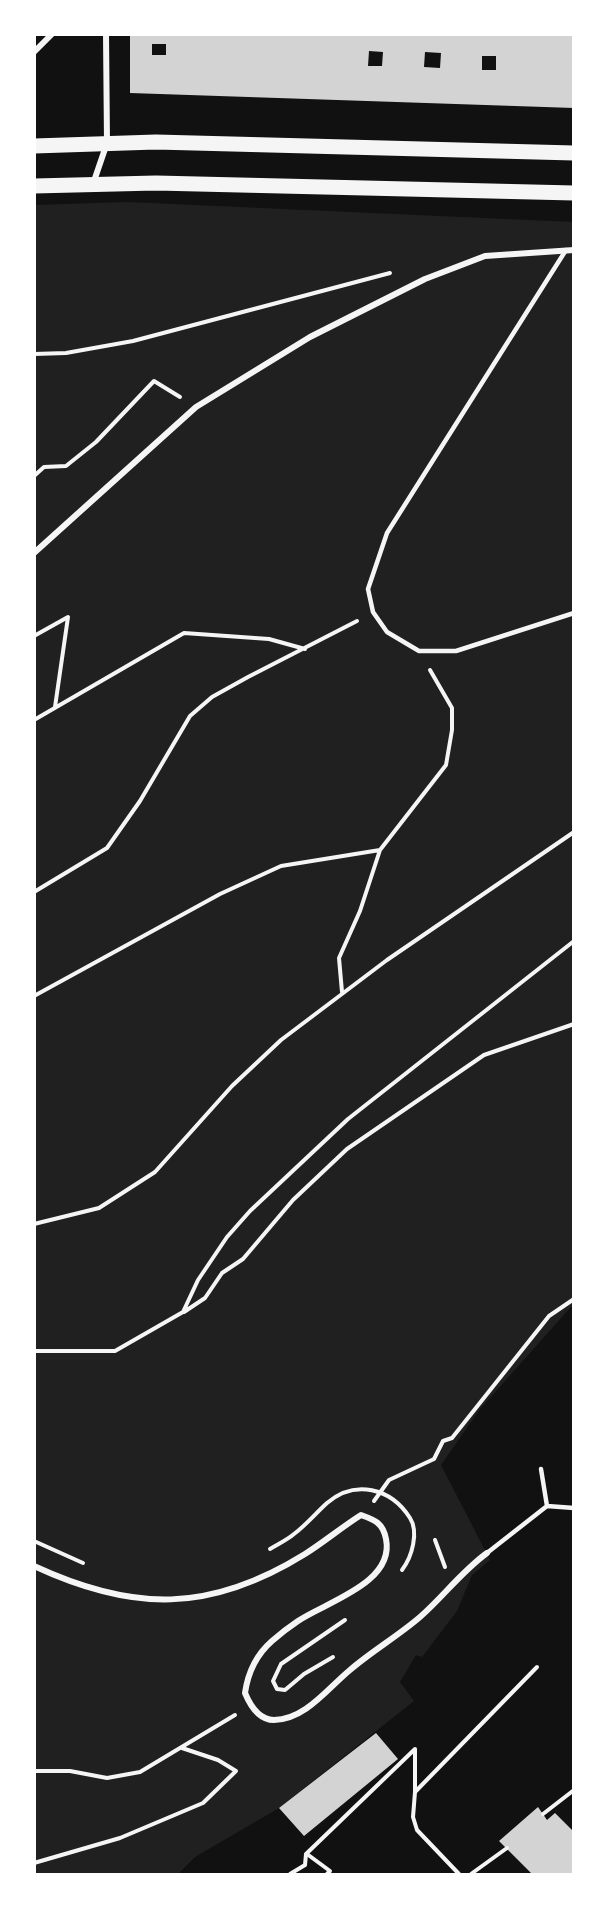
<!DOCTYPE html>
<style>
body{margin:0}
#map{position:relative;width:608px;height:1909px;overflow:hidden;background:#111;font-family:"Titillium Web",sans-serif}
canvas{display:block}
.frame{position:absolute;inset:0;border:36px solid #fff;pointer-events:none}
</style>
<div id="map">
<canvas width="608" height="1909"></canvas>
<div class="frame"></div>
</div>
<script>
const ctx = document.querySelector('canvas').getContext('2d');
ctx.lineJoin = 'round';
function paint(path, color) { ctx.fillStyle = color; ctx.fill(path, 'evenodd'); }
function stroke(path, color, width, dash) { ctx.strokeStyle = color; ctx.lineWidth = width; ctx.lineCap = dash ? 'butt' : 'round'; ctx.setLineDash(dash || []); ctx.stroke(path); }
paint(new Path2D(`
 M128,202L573,222V1307H571L480,1409L441,1465L490,1560L472,1575L457,1611L422,1657L416,1655L400,1682L414,1701L279,1808L195,1857L178,1874H35L34,205Z`), '#202020');
paint(new Path2D(`
 M130,34H574V108L130,93ZM152,44H166V55H152ZM369,51L383,52L382,66H368ZM425,52L441,53L440,68L424,67ZM482,56H496V70H482Z
 M376,1733L398,1759L304,1836L279,1808Z
 M538,1807L547,1820L555,1813L574,1832V1874H532L499,1841Z`), '#d3d3d3');
stroke(new Path2D(`
 M34,354L66,353L133,341L390,273
 M34,476L44,467L66,466L96,442L154,381L180,397
 M34,636L68,617L55,707
 M34,720L184,633L269,639L305,649
 M34,892L107,848L140,801L190,716L212,697L248,677L357,621
 M342,992L339,958L360,911L380,850
 M34,996L220,894L281,866L380,850L446,765L452,730V708L430,670
 M34,1224L99,1208L155,1172L232,1086L281,1040L387,960L574,832
 M184,1312L205,1298L222,1273L243,1259L293,1200L347,1149L484,1055L574,1024
 M34,1351H115L183,1312L198,1280L227,1237L250,1211L348,1119L574,941
 M374,1501L389,1480L434,1459L443,1441L452,1438L549,1316L574,1299
 M435,1540L445,1567
 M34,1541L83,1563
 M270,1549C278,1544 287,1540 294,1534C306,1525 316,1513 327,1503C355,1479 391,1488 410,1518C419,1532 412,1557 402,1570
 M333,1657L304,1674L285,1690L277,1689L273,1681L281,1664L345,1620
 M34,1771H70L107,1778L140,1772L235,1715
 M543,1814L574,1790
 M307,1854L330,1871L327,1874
 M34,1863L120,1838L203,1803L236,1771L218,1760L182,1748
 M290,1874L305,1865L306,1854L415,1749V1791
 M459,1874L417,1830L413,1817L415,1792L537,1667
 M471,1874L507,1848`), '#f5f5f5', 4);
stroke(new Path2D(`
 M566,250L387,533L368,589L373,612L387,632L419,651H456L574,613
 M541,1469L547,1506
 M487,1553L547,1506L574,1508`), '#f5f5f5', 4.5);
stroke(new Path2D(`
 M34,52L52,34
 M93,184L107,143L106,34
 M34,553L196,407L310,337L425,279L485,256L574,250
 M34,1566C133,1612 210,1613 305,1554C324,1542 342,1527 361,1515C375,1520 383,1523 386,1539C395,1583 326,1602 298,1621C289,1627 280,1634 272,1641C256,1655 248,1672 245,1693C250,1705 259,1720 274,1720C305,1720 328,1688 350,1670C372,1651 398,1636 420,1617C443,1597 461,1572 487,1553`), '#f5f5f5', 6);
stroke(new Path2D(`
 M34,146L156,142L574,153
 M34,186L156,183L574,193`), '#f5f5f5', 15);
</script>
